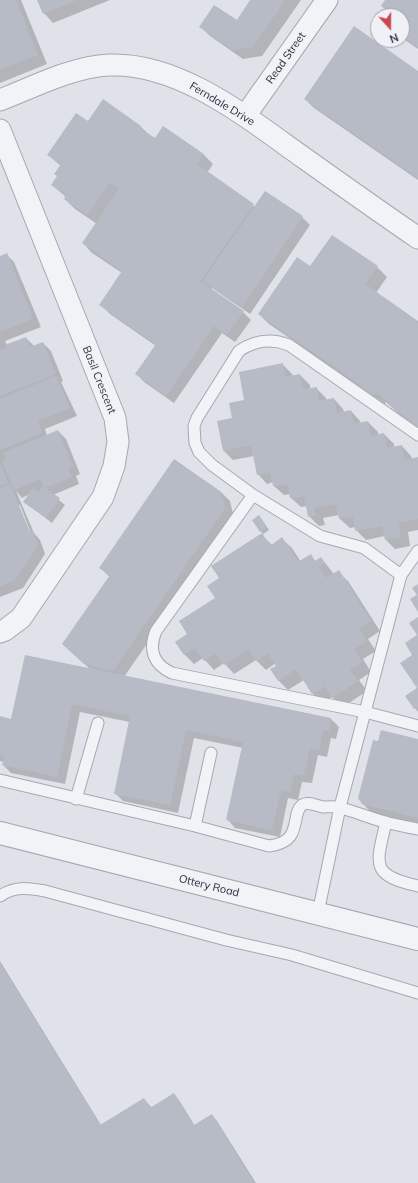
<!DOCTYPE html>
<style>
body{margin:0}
#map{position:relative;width:418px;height:1183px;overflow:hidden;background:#dfe2e8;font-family:Mulish,sans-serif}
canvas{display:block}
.north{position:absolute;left:370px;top:8px;width:40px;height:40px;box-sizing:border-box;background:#eff1f6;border:1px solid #a0a3ad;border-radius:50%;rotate:159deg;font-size:11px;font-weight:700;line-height:16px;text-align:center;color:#292e3f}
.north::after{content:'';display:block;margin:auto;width:14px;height:18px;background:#ca484d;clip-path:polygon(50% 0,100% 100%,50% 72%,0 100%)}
</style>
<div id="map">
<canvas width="418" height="1183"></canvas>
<div class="north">N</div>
</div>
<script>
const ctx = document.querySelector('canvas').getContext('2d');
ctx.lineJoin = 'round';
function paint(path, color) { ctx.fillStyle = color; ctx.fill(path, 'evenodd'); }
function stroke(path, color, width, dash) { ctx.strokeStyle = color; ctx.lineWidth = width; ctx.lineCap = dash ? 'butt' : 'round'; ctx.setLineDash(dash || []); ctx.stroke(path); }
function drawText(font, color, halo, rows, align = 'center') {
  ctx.font = font + ' Mulish,sans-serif'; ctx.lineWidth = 3.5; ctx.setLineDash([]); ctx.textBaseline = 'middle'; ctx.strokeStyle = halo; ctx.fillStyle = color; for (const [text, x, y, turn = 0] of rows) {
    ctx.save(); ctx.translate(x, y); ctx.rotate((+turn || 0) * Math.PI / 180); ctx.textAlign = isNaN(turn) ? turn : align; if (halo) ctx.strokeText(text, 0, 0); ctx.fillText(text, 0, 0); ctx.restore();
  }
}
paint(new Path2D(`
 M0,0H21L47,64L0,83Z
 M38,0H110L53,23L44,13Z
 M252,0H301L262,56L243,59L210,36L200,26L237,22Z
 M387,0H418V49L402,38V16H393L382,6Z
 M418,72V180L314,108L305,99Z
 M88,122L140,126L155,140L164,127L204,155L213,164L207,173L255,207L302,217L310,225L250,314L212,288L211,290L243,312L251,320L235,342L222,333L174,403L144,382L137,374L156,346L110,314L101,305L122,273L92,253L83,243L97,224L75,209L65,199L66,197L52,185L58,176L61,166L48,155Z
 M7,255L14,262L41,327L5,341L7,345L26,338L34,346L43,343L51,351L63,381L61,382L77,416L45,429L47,436L58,431L66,439L80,474L76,476L79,484L53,495L65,505L52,523L25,502L30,494L22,498L16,491L34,533L40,540L45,554L23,588L0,597V257ZM18,505H20L32,536L30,537Z
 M310,267H377L387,277L376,293L418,322V427L399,414L386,402L385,404L269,324L259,314Z
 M282,364L292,374L293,377L300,375L310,385V389L316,388L326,398L327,401L334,399L343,409L344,412L351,411L360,421L361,424L368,422L378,432V435L384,434L394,444V448L402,446L411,456L412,459L418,458V530L408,532L410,546L395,549L386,540L385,536L366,540L356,530L355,527L350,528L340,519L339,515L323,518L325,525L319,526L309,516L307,506L301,507L291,498V494L284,495L274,486L273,482L267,484L258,474L254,456L233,460L223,450L233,419L245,400Z
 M220,491L230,501L234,518L124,677L331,719L339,727L336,739L331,738L327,757L318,755L312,783L302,782L298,800L288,798L280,837L235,828L228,820L243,748L194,738L178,813L123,801L115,793L130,722L80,712L65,784L11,773L3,765L4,762L0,761V717L12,720L91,670L63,644L110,577L100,568Z
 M261,519L269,530L262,535L272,545L282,539L292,548L301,562L310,556L316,561L321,558L334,574L338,572L348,581L380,631L368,639L376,651L363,659L371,672L359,680L367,691L343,707L332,697L322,703L313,694L304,680L288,690L278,680L276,663L266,670L256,660L234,674L224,663L214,670L203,658L194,664L184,654L189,635L217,598L221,579L213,566L263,534L253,520Z
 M418,688V712L406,696Z
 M418,740V825L373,814L363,804L379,742Z
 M0,961L101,1125L144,1099L152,1108L174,1094L179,1100L195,1126L212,1115L217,1121L256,1183H0Z`), '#0003');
paint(new Path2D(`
 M0,0H16L38,55L0,70Z
 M37,0H76L43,14Z
 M250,0H285L253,47L233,50L199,27L214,5L237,20Z
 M385,0H418V47L402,36V16H393L394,15L381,6Z
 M354,26L418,71V178L304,99Z
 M103,99L141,126L140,128L155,138L163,126L204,154L197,164L254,204L200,281L244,311L227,335L214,326L166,396L135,374L156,344L99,305L122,271L82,243L119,189L110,183L87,215L64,199L66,195L51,185L57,176L54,174L61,164L47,155L76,113L88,121Z
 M265,191L303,216L242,307L203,281Z
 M332,235L378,266L365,284L418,321V426L388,404L389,402L376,393L375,395L258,314L297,257L310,266Z
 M7,253L33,319L0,332V256Z
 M26,337L30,347L43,342L56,374L0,396V350L6,348L5,345Z
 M283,363L285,377L300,374L303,389L317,387L319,401L334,398L337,413L351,410L353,424L368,421L371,436L384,433L387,448L402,445L405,460L418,457V519L398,523L401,537L385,540L382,526L355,531L353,516L339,519L336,504L314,508L315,515L308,517L304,496L290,498L287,484L273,486L270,472L257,475L251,445L223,451L217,421L232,418L229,403L244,400L239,372Z
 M56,376L70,408L38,421L42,433L0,450V399Z
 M58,430L73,466L68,468L72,477L44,488L41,479L14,490L2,461L6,460L3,453Z
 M174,459L220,491L225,508L113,671L84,664L62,644L110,575L99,568Z
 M0,463L8,483L0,487Z
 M10,484L30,532L33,531L38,545L15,580L0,586V488Z
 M42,486L60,498L46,518L23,502L33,488L38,492Z
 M259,515L267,527L260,532L252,520Z
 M262,533L270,546L282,537L298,562L311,554L315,561L321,557L325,563L318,567L326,578L339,570L371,621L359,629L367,641L354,649L362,662L350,670L358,681L332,698L325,686L312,694L296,669L278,681L270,669L276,666L268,653L256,661L249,649L224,665L216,653L204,661L195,648L184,655L175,642L187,634L179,621L215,598L207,586L219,578L211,566Z
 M418,584V612L410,599L417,595L412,588Z
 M418,617V707L414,709L405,696L417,688L400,663L412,655L405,643L417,635L409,623Z
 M25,655L331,718L329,731L323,730L319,750L310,748L304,776L294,774L290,793L281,790L272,830L226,820L243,742L186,730L170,805L114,794L130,716L72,704L57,777L2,765L4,756H0V716L11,719Z
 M381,730L418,739V818L362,804L358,798L373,740L378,741Z
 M0,963L100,1125L144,1098L150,1108L174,1093L194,1125L212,1114L254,1183H0Z`), '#b7bbc5');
const service = new Path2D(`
 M253,495L156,631C148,650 154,665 172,673L365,712L418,726
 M401,575L364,548L320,536L253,495L212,465L199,452L195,443L194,426L197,418L239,351C255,340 271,338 289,345L418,435
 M0,780L195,826L269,846C304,842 290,815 302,805C308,801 317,806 323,807C329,807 335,806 341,808C356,812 370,818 385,822C396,825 407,827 418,829
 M76,799L98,723
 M386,822C376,865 370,875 418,886
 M195,826L211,753
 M0,896C15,886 28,888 45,891L226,940L292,955L418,993
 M318,913L340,807L401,575L418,551`);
const minor = new Path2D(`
 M0,100C34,87 71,67 109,65C180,62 249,119 304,158C342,185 380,212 418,238
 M245,116L327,0
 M0,130L115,418L118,442L114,466L103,497L21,618L5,630L0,632`);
const tertiary = new Path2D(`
 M0,833L418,939`);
stroke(service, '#a5a8b2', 13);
stroke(minor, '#a5a8b2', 23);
stroke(tertiary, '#a5a8b2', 24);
stroke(service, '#f2f3f7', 11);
stroke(minor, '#f2f3f7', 21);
stroke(tertiary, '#f2f3f7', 22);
drawText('11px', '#292e3f', '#eff1f6', [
 ["Read Street",286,58,-55],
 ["Ferndale Drive",222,104,31],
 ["Basil Crescent",99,380,68],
 ["Ottery Road",209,886,14]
]);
</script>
